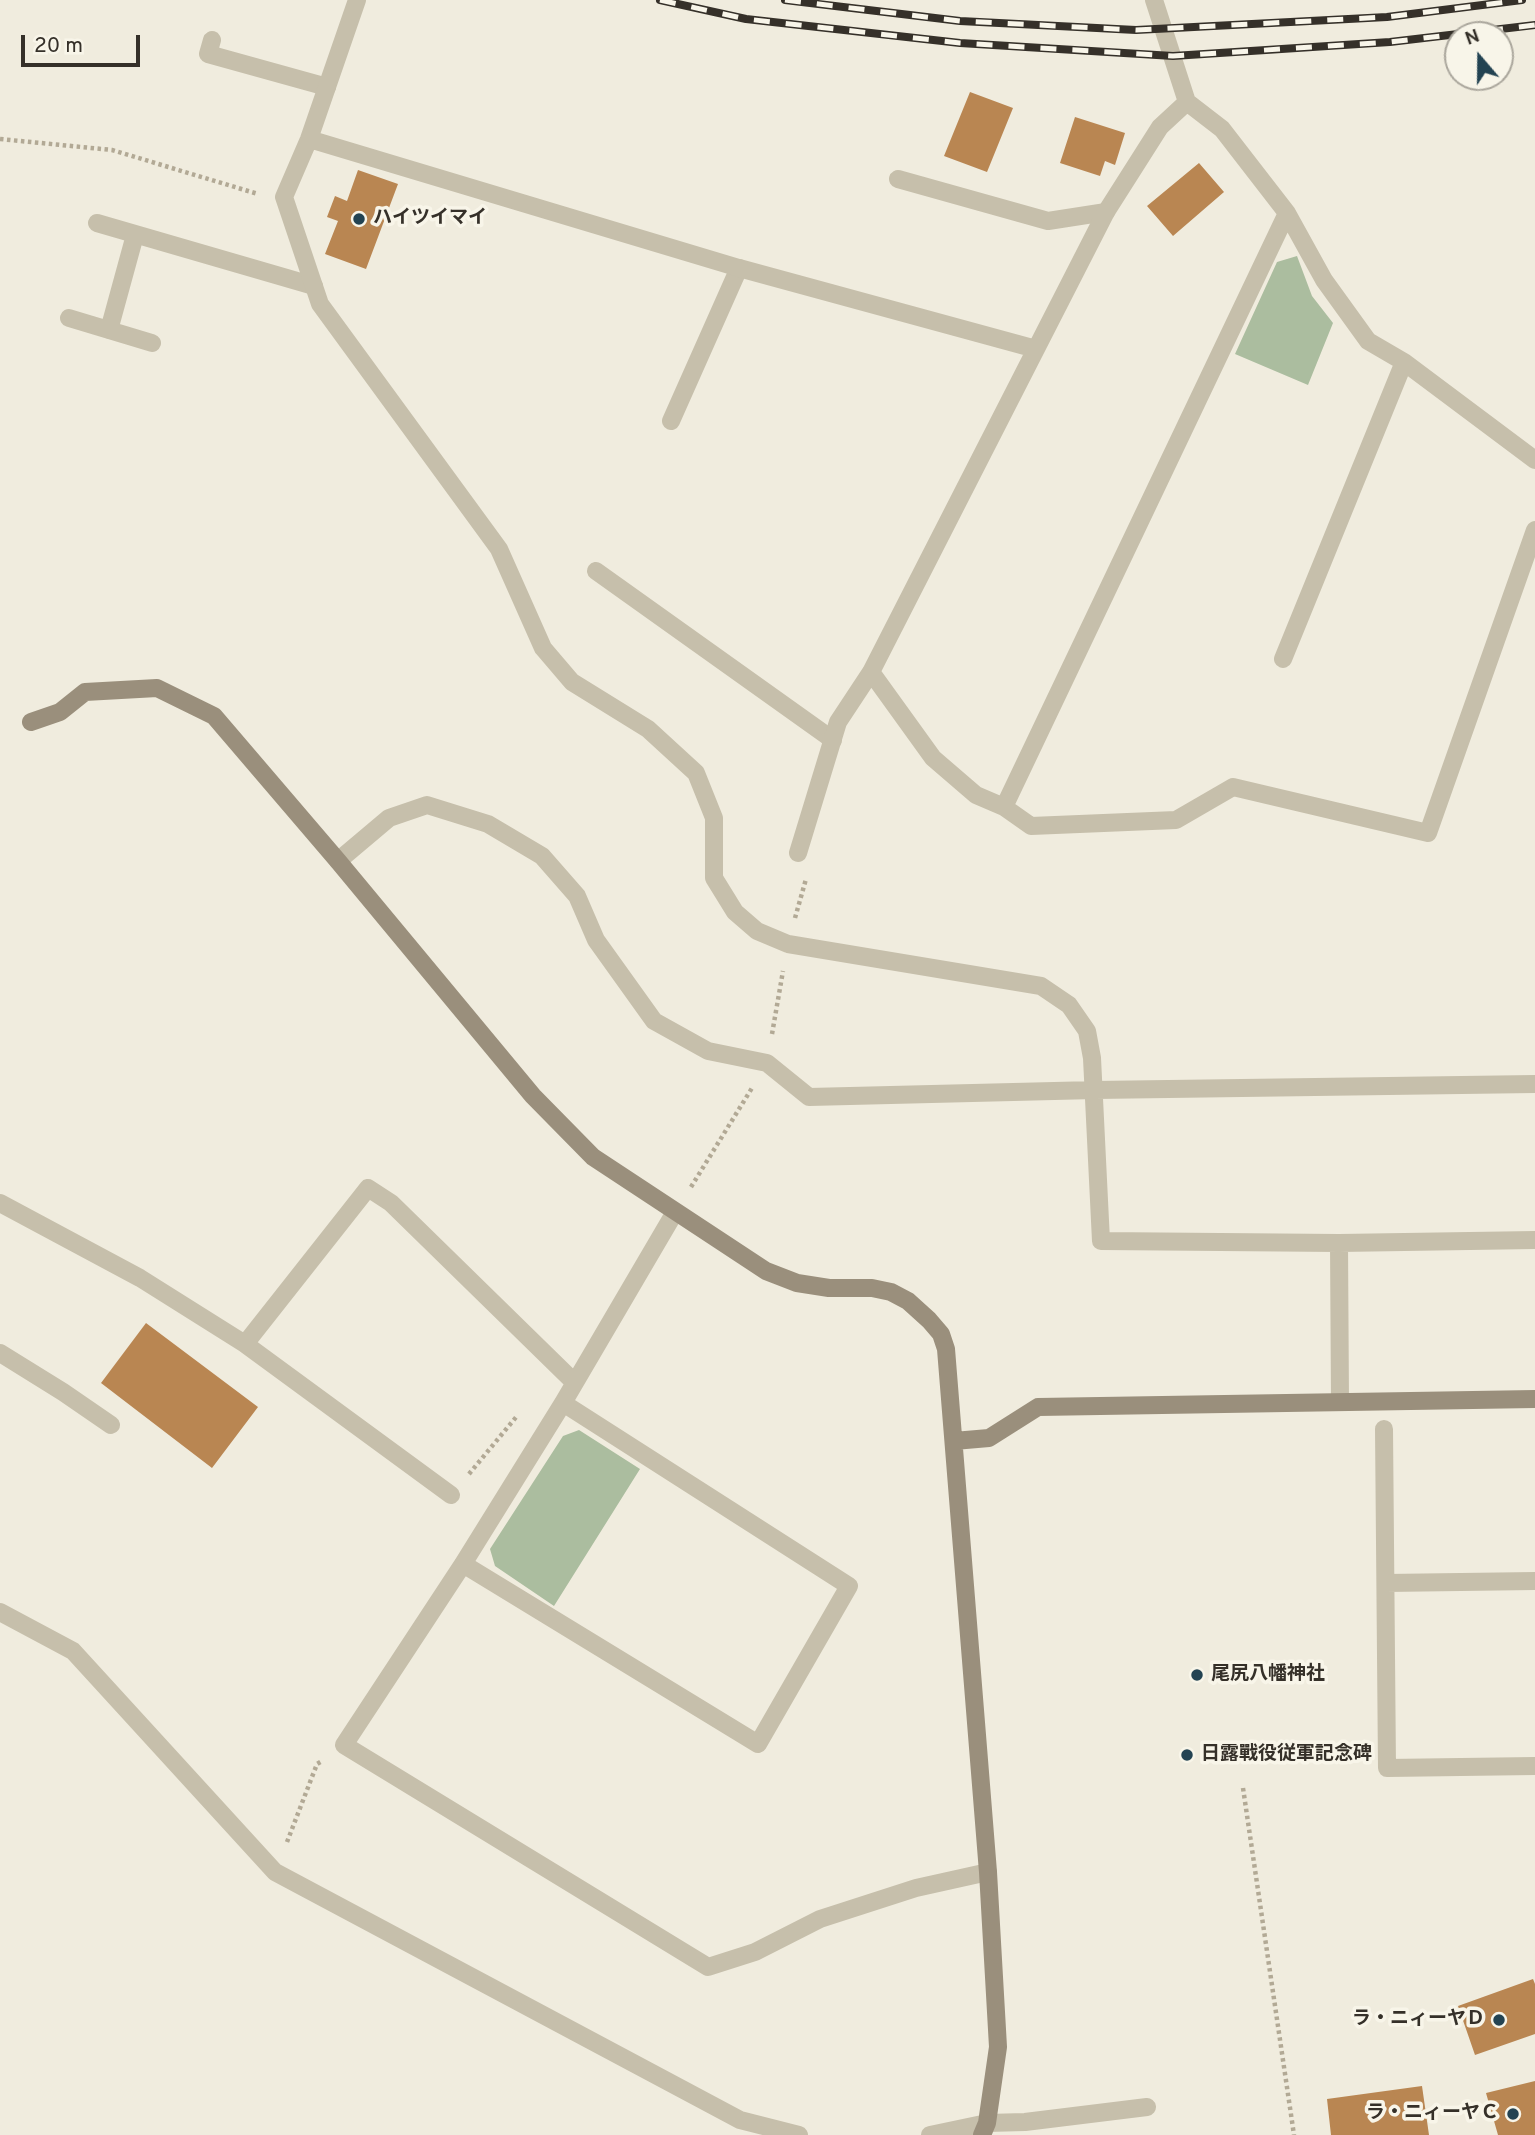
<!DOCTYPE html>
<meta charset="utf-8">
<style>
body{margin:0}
#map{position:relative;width:1535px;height:2135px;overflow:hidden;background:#f0ecde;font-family:Overpass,sans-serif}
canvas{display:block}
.north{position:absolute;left:1444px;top:21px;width:70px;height:70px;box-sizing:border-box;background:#f8f5e9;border:2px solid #aaa69c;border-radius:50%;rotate:340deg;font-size:19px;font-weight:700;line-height:28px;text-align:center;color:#353029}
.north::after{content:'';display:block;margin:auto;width:24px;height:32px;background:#234352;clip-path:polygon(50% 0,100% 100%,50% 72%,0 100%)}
.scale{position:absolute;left:21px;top:35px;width:119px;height:32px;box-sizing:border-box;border:4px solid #353029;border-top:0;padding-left:9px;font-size:21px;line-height:24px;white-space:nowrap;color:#353029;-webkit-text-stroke:5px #f8f5e9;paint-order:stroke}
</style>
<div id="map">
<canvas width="1535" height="2135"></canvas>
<div class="north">N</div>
<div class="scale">20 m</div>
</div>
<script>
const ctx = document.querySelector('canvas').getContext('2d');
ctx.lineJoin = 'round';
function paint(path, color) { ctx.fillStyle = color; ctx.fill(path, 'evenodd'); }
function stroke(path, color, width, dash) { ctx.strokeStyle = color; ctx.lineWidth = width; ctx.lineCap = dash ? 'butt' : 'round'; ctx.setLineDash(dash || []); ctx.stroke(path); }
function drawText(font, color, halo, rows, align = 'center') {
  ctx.font = font + ' Overpass,"Noto Sans JP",sans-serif'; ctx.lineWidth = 7; ctx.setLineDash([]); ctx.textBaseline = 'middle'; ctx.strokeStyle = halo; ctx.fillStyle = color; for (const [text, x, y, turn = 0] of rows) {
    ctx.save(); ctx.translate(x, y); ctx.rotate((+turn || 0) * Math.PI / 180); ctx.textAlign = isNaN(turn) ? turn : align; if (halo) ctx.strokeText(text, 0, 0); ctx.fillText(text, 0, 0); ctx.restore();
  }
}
paint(new Path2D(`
 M1297,256L1312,296L1333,323L1308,385L1235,354L1277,262Z
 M579,1430L640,1469L554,1606L495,1566L490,1549L563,1436Z`), '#abbd9f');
paint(new Path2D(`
 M970,92L1013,108L987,172L944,156Z
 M1075,117L1125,133L1115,165L1105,161L1100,176L1060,163Z
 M1199,163L1224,192L1173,236L1147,206Z
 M358,170L398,184L366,269L325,254L338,221L327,217L335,196L347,201Z
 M146,1323L258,1407L212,1468L101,1383Z
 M1533,1979L1535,1984V2034L1475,2055L1458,2006Z
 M1535,2081V2135H1498L1486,2093Z
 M1422,2086L1429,2135H1331L1327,2099Z`), '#b98652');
stroke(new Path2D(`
 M0,139L112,150L258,194
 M795,918L806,879
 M772,1034L783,971
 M691,1187L752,1088
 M469,1474L517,1416
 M1243,1788L1294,2135
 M287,1842L317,1764L322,1761`), '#b2a995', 4.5, [3.5, 3.5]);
stroke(new Path2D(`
 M212,40L208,54L327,87
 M898,179L1048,221L1106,212
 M97,223L314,286
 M69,318L152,343
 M109,330L135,235
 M671,421L739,268
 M596,571L833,740
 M0,1353L63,1392L111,1425`), '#c6bfab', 18);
stroke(new Path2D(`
 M357,0L309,139L284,197L320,304L499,549L543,648L572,682L648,729L696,773L714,818V878L735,912L757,931L788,944L1041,986L1069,1005L1087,1031L1092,1058L1101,1241L1339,1243L1535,1240
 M1154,0L1187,102L1222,129L1287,213L1324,280L1368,341L1404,362L1535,460
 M309,139L739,268L1036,349
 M1283,659L1404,362
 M871,672L933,758L976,795L1004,807L1031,826L1176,820L1233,787L1428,833L1535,530
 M1004,807L1287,213
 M798,853L838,722L871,672L1106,212L1160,127L1187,102
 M338,861L389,818L427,805L488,824L542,856L577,896L596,940L654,1021L708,1051L767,1063L809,1097L1095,1090L1535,1084
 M0,1203L140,1278L245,1344L451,1495
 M675,1212L563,1403L463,1564L344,1745L708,1967L755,1952L820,1919L916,1888L988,1872
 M1339,1243L1340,1402
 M245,1344L368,1188L391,1203L574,1382
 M1384,1429L1387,1768L1535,1766
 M463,1564L758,1744L849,1586L563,1403
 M1386,1583L1535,1581
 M0,1612L73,1651L275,1872L740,2120L799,2135
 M930,2135L987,2123L1025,2122L1147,2107`), '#c6bfab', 18);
stroke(new Path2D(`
 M31,722L60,712L85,692L157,688L214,716L338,861L533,1096L593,1157L766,1271L797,1283L829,1288H872L891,1292L908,1301L929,1320L941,1334L946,1349L988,1872L998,2047L987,2123L982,2135
 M954,1441L989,1438L1038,1407L1535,1399`), '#9a8f7c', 18);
const rail = new Path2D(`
 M660,0L746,19L960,43L1173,56L1390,42L1535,25
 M785,0L960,21L1136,30L1387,17L1522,0`);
stroke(rail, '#353029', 8);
stroke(rail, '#f8f5e9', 5, [16]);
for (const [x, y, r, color] of [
 [359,219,7,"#234352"],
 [1197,1675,7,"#234352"],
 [1187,1755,7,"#234352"],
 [1499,2020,7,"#234352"],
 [1513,2114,7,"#234352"]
]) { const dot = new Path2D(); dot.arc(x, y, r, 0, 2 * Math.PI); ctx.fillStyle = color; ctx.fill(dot); stroke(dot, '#f8f5e9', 2.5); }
drawText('bold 19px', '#353029', '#f8f5e9', [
 ["ハイツイマイ",373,219],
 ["尾尻八幡神社",1211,1675],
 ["日露戰役従軍記念碑",1201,1755],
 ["ラ・ニィーヤＤ",1485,2020,"right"],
 ["ラ・ニィーヤＣ",1499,2114,"right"]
], 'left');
</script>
